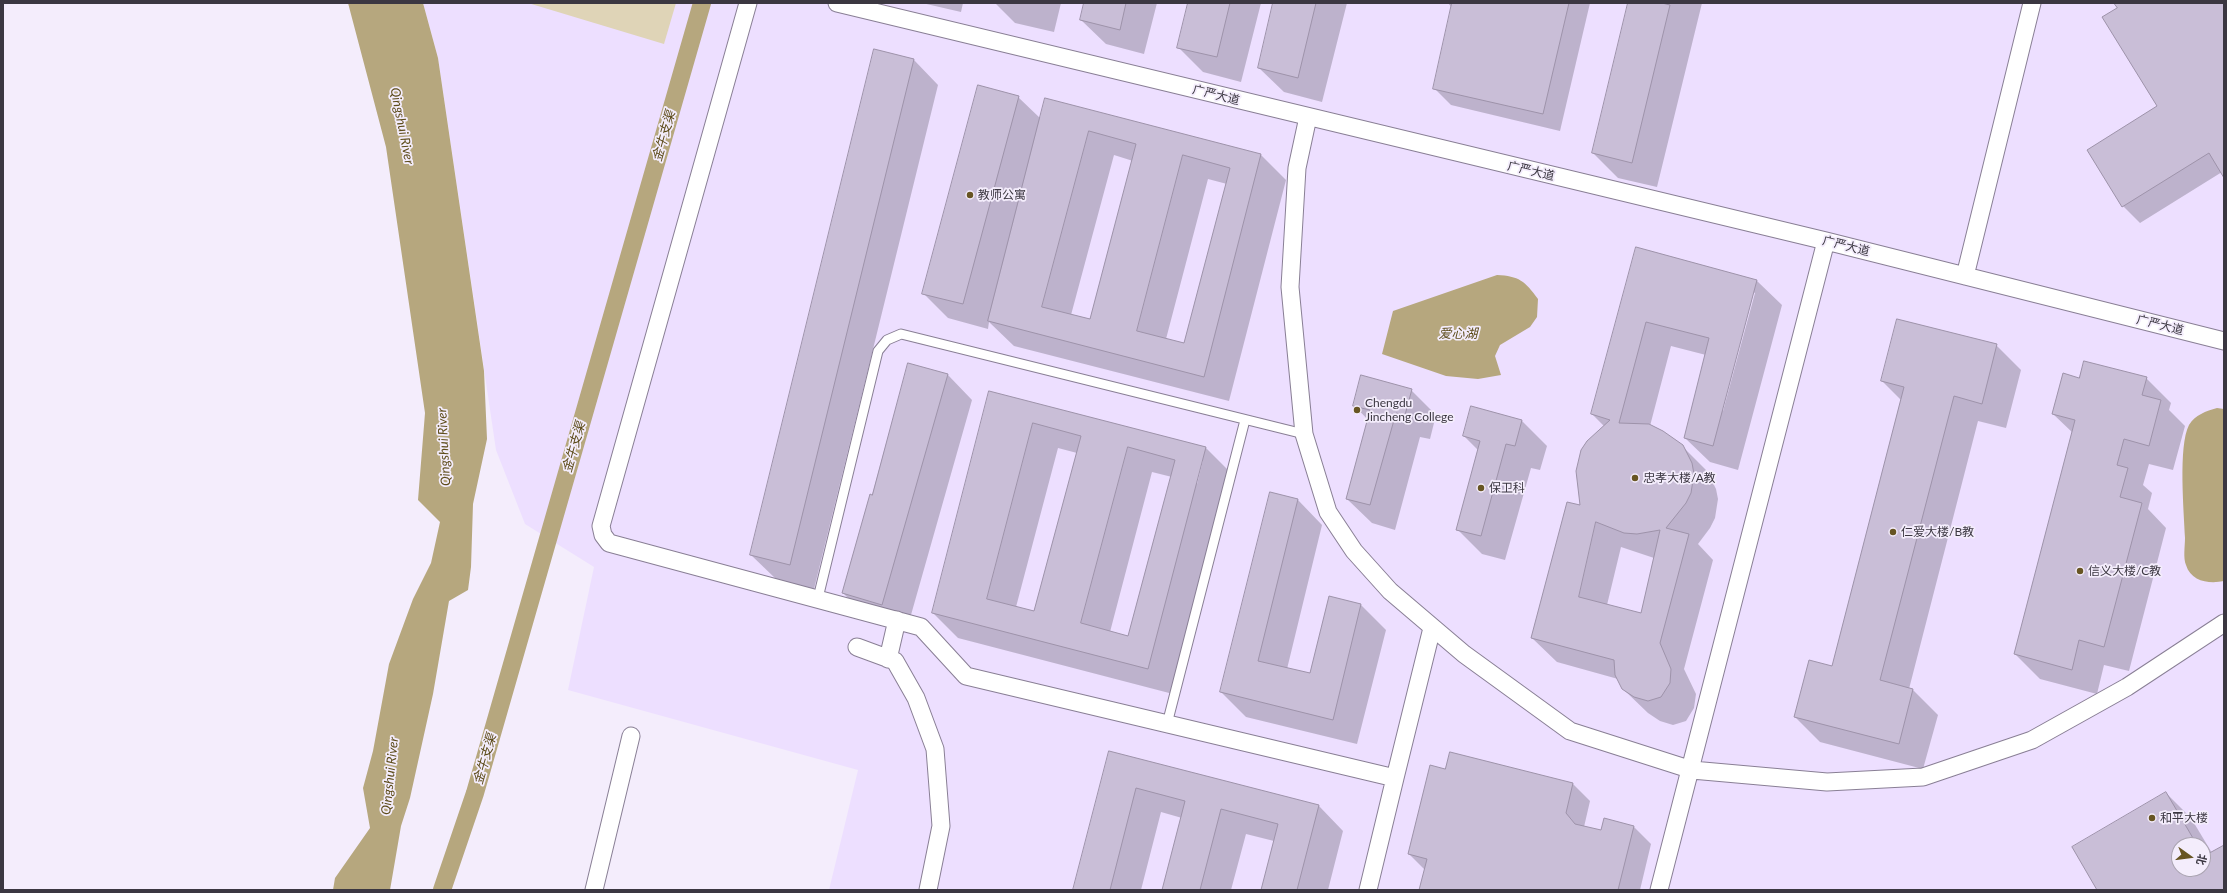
<!DOCTYPE html>
<meta charset="utf-8">
<style>
body{margin:0}
#map{position:relative;width:2227px;height:893px;overflow:hidden;background:#f4edfc;font-family:Lato,"Noto Sans SC",sans-serif}
canvas{display:block}
.frame{position:absolute;inset:0;border:4px solid #3b3741;pointer-events:none}
.north{position:absolute;left:2171px;top:837px;width:40px;height:40px;box-sizing:border-box;background:#f4edfc;border:1px solid #aaa4b1;border-radius:50%;rotate:104deg;font-size:11px;font-weight:700;line-height:16px;text-align:center;color:#3b3741}
.north::after{content:'';display:block;margin:auto;width:14px;height:18px;background:#675523;clip-path:polygon(50% 0,100% 100%,50% 72%,0 100%)}
</style>
<div id="map">
<canvas width="2227" height="893"></canvas>
<div class="frame"></div>
<div class="north">北</div>
</div>
<script>
const ctx = document.querySelector('canvas').getContext('2d');
ctx.lineJoin = 'round';
function paint(path, color) { ctx.fillStyle = color; ctx.fill(path, 'evenodd'); }
function stroke(path, color, width, dash) { ctx.strokeStyle = color; ctx.lineWidth = width; ctx.lineCap = dash ? 'butt' : 'round'; ctx.setLineDash(dash || []); ctx.stroke(path); }
function drawText(font, color, halo, rows, align = 'center') {
  ctx.font = font + ' Lato,"Noto Sans SC",sans-serif'; ctx.lineWidth = 3.5; ctx.setLineDash([]); ctx.textBaseline = 'middle'; ctx.strokeStyle = halo; ctx.fillStyle = color; for (const [text, x, y, turn = 0] of rows) {
    ctx.save(); ctx.translate(x, y); ctx.rotate((+turn || 0) * Math.PI / 180); ctx.textAlign = isNaN(turn) ? turn : align; if (halo) ctx.strokeText(text, 0, 0); ctx.fillText(text, 0, 0); ctx.restore();
  }
}
paint(new Path2D(`
 M423,3H2224V890H829L858,770L568,690L594,567L525,524L496,450L438,58ZM2179,845H2203V869H2179Z`), '#eddfff');
paint(new Path2D(`
 M528,3H676L664,44Z`), '#dfd4b7');
paint(new Path2D(`
 M348,3H423L438,58L484,371L487,439L473,504L471,567L468,590L449,601L433,694L410,798L401,826L390,890H333L335,878L370,828L363,788L373,751L389,664L413,599L431,563L440,522L418,500L425,413L386,147Z
 M1497,275C1519,276 1525,281 1538,299L1537,317L1530,327L1500,345L1495,356L1501,375L1478,379L1446,376L1382,354L1393,311Z
 M2217,408L2224,409V581C2210,584 2191,582 2186,565C2183,558 2185,546 2185,538C2184,512 2178,446 2189,425C2195,415 2206,411 2217,408Z`), '#b6a77e');
paint(new Path2D(`
 M922,3H963L961,12Z
 M995,3H1061L1054,32L1015,23Z
 M1085,3H1157L1144,54L1106,44L1081,20Z
 M1189,3H1261L1241,82L1203,72L1178,47Z
 M1274,3H1347L1322,102L1284,92L1259,68Z
 M1448,3H1590L1560,131L1451,105L1434,88L1452,8Z
 M1630,3H1702L1657,187L1618,178L1593,153Z
 M2115,3H2224V174L2222,172L2140,223L2123,206L2159,107Z
 M914,60L938,85L814,589L776,579L751,555Z
 M1018,97L1041,119L1046,100L1261,155L1286,180L1229,401L1014,346L989,322L988,329L948,318L923,293ZM1114,155L1133,161L1090,320L1071,315ZM1208,179L1227,184L1185,344L1166,339Z
 M1637,248L1757,281L1782,305L1738,470L1710,462L1685,438L1706,355L1671,346L1650,426L1682,446L1707,471L1716,489L1718,499L1715,518L1710,528L1698,544L1713,560L1684,669L1696,694L1694,708L1686,721L1673,725L1660,721L1648,713L1622,688L1618,679L1557,662L1532,638L1581,506L1604,426L1592,414ZM1753,292L1755,293L1723,411L1721,410ZM1621,547L1654,558L1641,614L1607,605Z
 M1996,345L2021,370L2006,428L1978,421L1909,689L1913,690L1938,715L1923,769L1820,742L1795,717L1833,667L1901,400L1882,381Z
 M948,375L972,400L907,629L868,618L843,593Z
 M2146,378L2171,403L2169,410L2185,426L2173,470L2149,464L2143,485L2152,493L2148,509L2166,528L2129,671L2104,665L2097,694L2040,679L2015,654L2073,433L2053,414L2080,379Z
 M1411,390L1436,415L1430,439L1420,437L1395,530L1372,523L1347,499L1368,420L1354,405Z
 M990,392L1205,447L1230,472L1173,694L958,638L933,613ZM1058,448L1077,453L1035,613L1016,607ZM1201,459L1203,460L1197,484L1195,482ZM1152,472L1172,477L1129,637L1110,632Z
 M1472,407L1522,421L1547,446L1540,470L1531,468L1505,560L1482,554L1457,529L1479,451L1464,436Z
 M1298,500L1322,525L1287,669L1311,674L1361,605L1386,630L1357,744L1246,717L1221,692Z
 M1110,752L1319,806L1343,831L1328,890H1262L1274,841L1246,834L1231,890H1163L1182,818L1161,812L1141,890H1074Z
 M1450,753L1573,784L1590,801L1584,827L1602,832L1605,819L1634,827L1651,844L1640,890H1420L1425,870L1409,854L1446,771Z
 M2166,793L2191,818L2212,853L2224,846V890H2099ZM2179,845H2203V869H2179Z`), '#0003');
stroke(new Path2D(`
 M442,890L475,793L702,3`), '#b6a77e', 18);
const building = new Path2D(`
 M1084,3H1126L1120,30L1080,20Z
 M1188,3H1230L1217,57L1177,48Z
 M1273,3H1316L1298,78L1258,68Z
 M1452,3H1569L1543,114L1433,89Z
 M1628,3H1662L1670,5L1632,163L1592,153Z
 M2114,3H2224V178L2209,153L2122,207L2087,150L2157,106L2102,17L2117,8Z
 M874,49L914,59L790,565L750,555Z
 M978,85L1019,96L963,304L922,294Z
 M1045,98L1261,154L1204,377L988,321ZM1089,131L1136,144L1090,319L1042,307ZM1183,155L1230,168L1184,343L1137,331Z
 M1636,247L1757,280L1713,446L1684,438L1709,338L1646,322L1619,423L1649,424L1663,431L1683,445L1692,463L1694,474L1691,493L1686,503L1666,528L1689,534L1660,643L1671,669L1670,683L1661,697L1648,701L1634,697L1622,689L1615,675L1614,660L1531,638L1567,502L1580,505L1576,471L1581,450L1587,441L1610,420L1591,414ZM1596,522L1624,533L1637,534L1660,530L1641,613L1579,597Z
 M1897,319L1997,344L1982,404L1954,396L1880,680L1913,689L1899,744L1794,717L1809,660L1832,666L1904,387L1881,381Z
 M2084,361L2147,377L2142,395L2161,400L2149,446L2124,439L2117,465L2128,468L2120,497L2142,503L2104,647L2079,640L2072,670L2014,654L2075,420L2052,414L2063,373L2079,378Z
 M908,363L948,374L882,605L842,593L870,494L872,495Z
 M1361,375L1412,389L1405,415L1396,413L1370,505L1346,499L1370,410L1353,406Z
 M989,391L1206,447L1148,669L932,613ZM1033,423L1081,436L1034,611L987,599ZM1128,447L1175,460L1128,636L1081,623Z
 M1471,406L1522,420L1515,446L1506,444L1481,536L1456,530L1480,441L1463,436Z
 M1270,492L1298,499L1258,661L1310,673L1329,596L1361,604L1333,720L1220,692Z
 M1109,751L1319,805L1297,890H1261L1278,824L1221,809L1200,890H1162L1185,801L1136,788L1110,890H1073Z
 M1450,752L1573,783L1566,813L1575,824L1601,830L1604,818L1634,826L1618,890H1419L1427,859L1408,854L1430,765L1445,769Z
 M2166,792L2197,845H2179V869H2203V855L2204,856L2224,845V890H2097L2072,847Z`);
paint(building, '#c9bed7');
stroke(building, '#9e93aa', 1);
const lane = new Path2D(`
 M818,598L878,351L887,340L901,334L1304,434
 M1167,724L1245,420`);
const street = new Path2D(`
 M748,3L601,526L603,535L609,543L921,627L966,676L1395,778L1368,890
 M837,3L1826,241L2224,341
 M1308,117L1297,168L1290,287L1304,434L1328,512L1354,551L1390,591L1464,654L1570,731L1692,770L1827,782L1923,777L2032,740L2127,687L2224,623
 M1965,276L2032,3
 M857,647L895,661L916,698L935,749L941,826L928,890
 M888,659L897,620
 M1395,778L1432,628
 M594,890L631,736
 M1659,890L1826,241`);
stroke(lane, '#897f95', 11);
stroke(street, '#897f95', 19);
stroke(lane, '#fff', 9);
stroke(street, '#fff', 17);
for (const [x, y, r, color] of [
 [970,195,4,"#675523"],
 [1357,410,4,"#675523"],
 [1635,478,4,"#675523"],
 [1481,488,4,"#675523"],
 [1893,532,4,"#675523"],
 [2080,571,4,"#675523"],
 [2152,818,4,"#675523"]
]) { const dot = new Path2D(); dot.arc(x, y, r, 0, 2 * Math.PI); ctx.fillStyle = color; ctx.fill(dot); stroke(dot, '#f4edfc', 1.5); }
drawText('12px', '#3b3741', '#f4edfc', [
 ["广严大道",1216,95,14],
 ["广严大道",1531,171,13],
 ["广严大道",1846,246,14],
 ["广严大道",2160,325,14]
]);
drawText('12px', '#3b3741', '#f4edfc', [
 ["教师公寓",978,195],
 ["Chengdu",1365,403],
 ["Jincheng College",1365,417],
 ["忠孝大楼/A教",1643,478],
 ["保卫科",1489,488],
 ["仁爱大楼/B教",1901,532],
 ["信义大楼/C教",2088,571],
 ["和平大楼",2160,818]
], 'left');
drawText('italic 13px', '#5c4b19', '#f4edfc', [
 ["Qingshui River",402,126,79],
 ["金牛支渠",664,136,-74],
 ["爱心湖",1458,334],
 ["Qingshui River",444,447,-93],
 ["金牛支渠",574,447,-74],
 ["金牛支渠",485,759,-74],
 ["Qingshui River",390,776,-84]
]);
</script>
